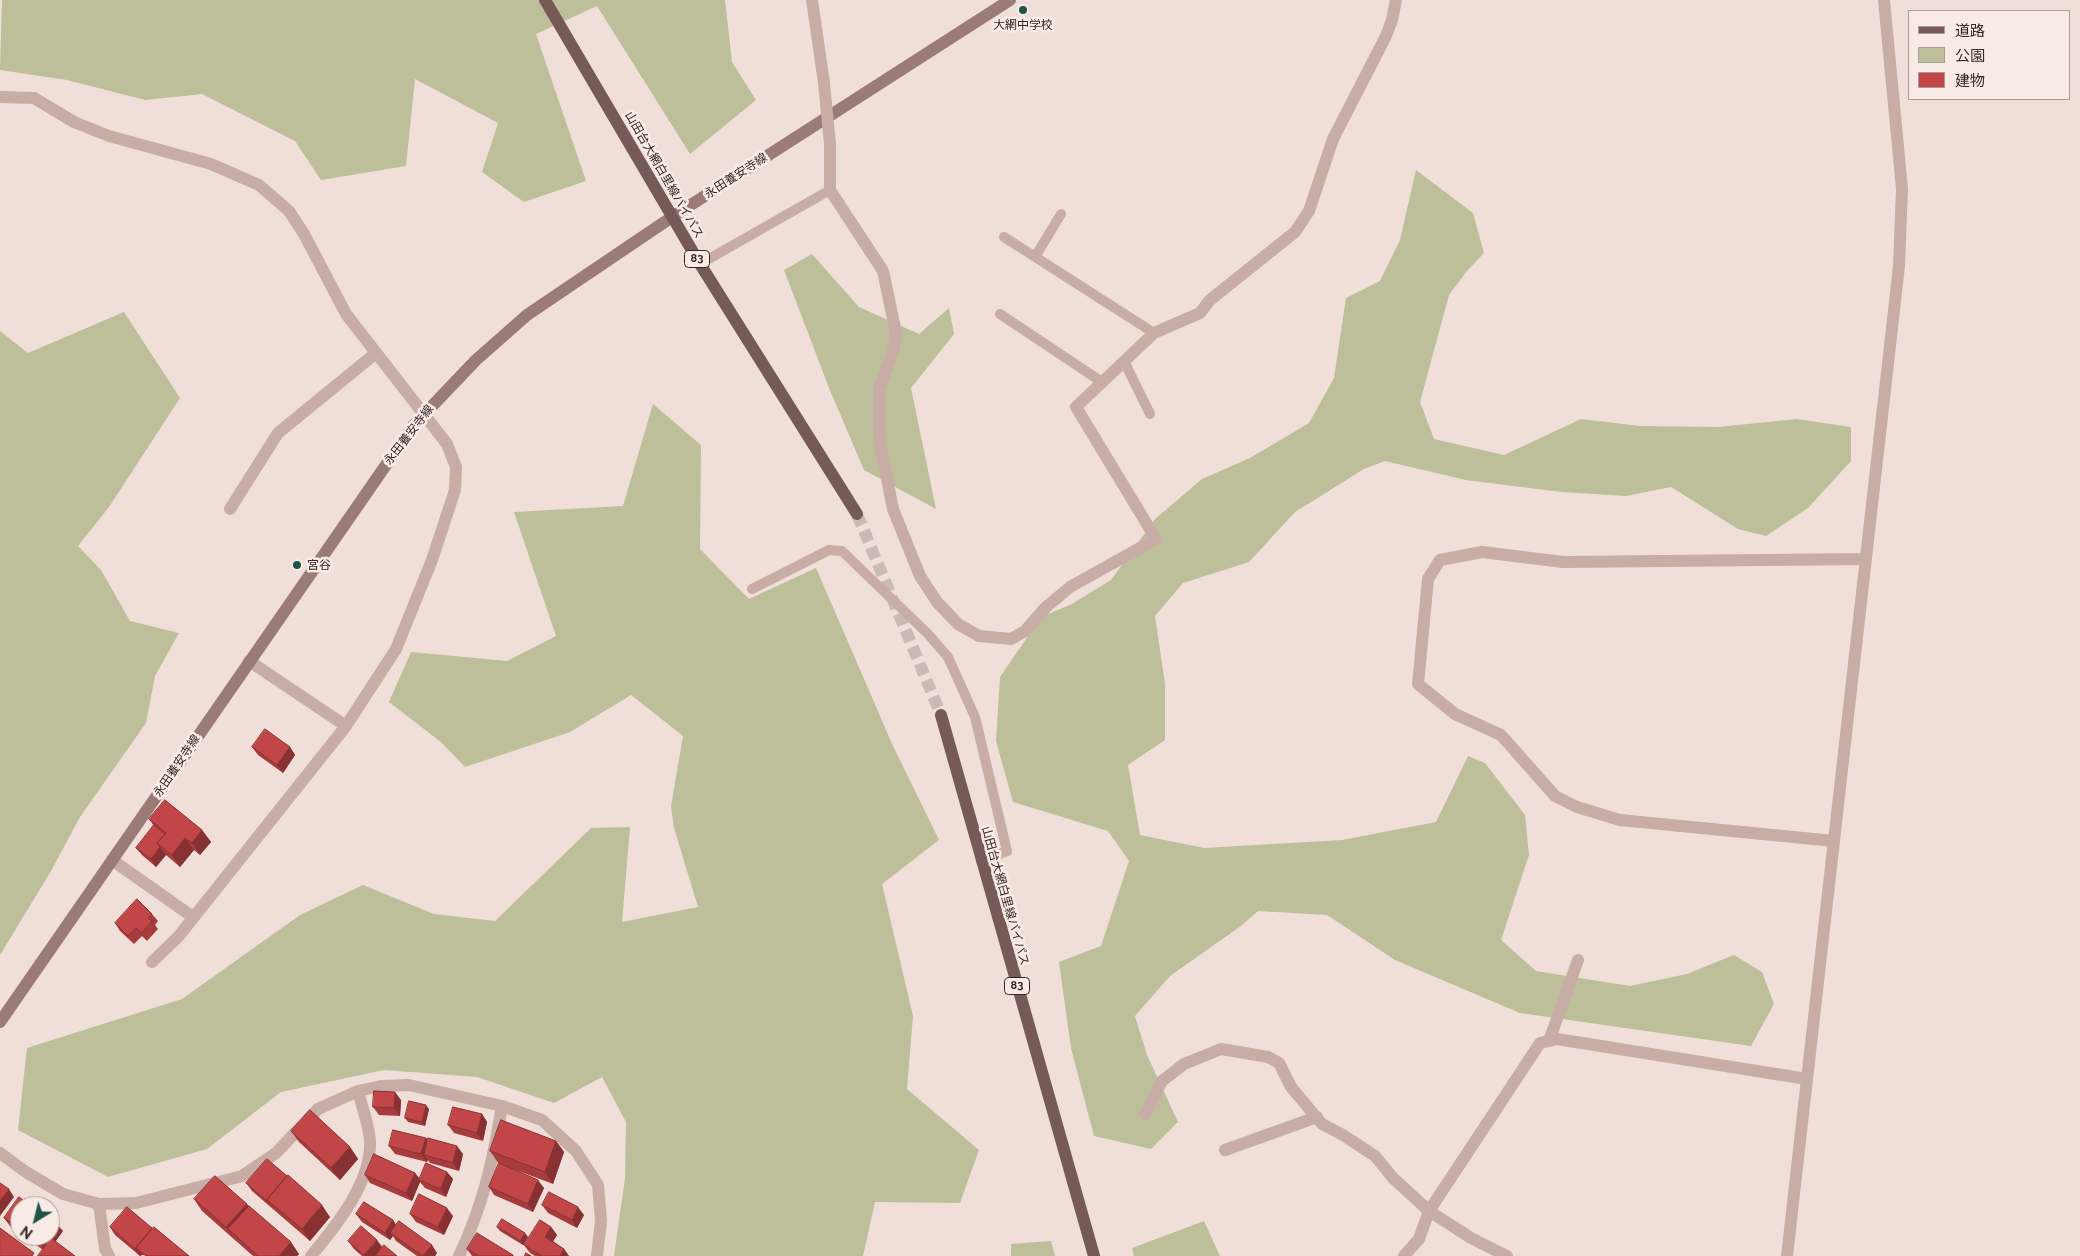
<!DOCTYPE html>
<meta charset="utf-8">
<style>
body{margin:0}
#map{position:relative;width:2080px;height:1256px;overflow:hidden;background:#f0dfd9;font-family:Raleway,"Noto Sans JP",sans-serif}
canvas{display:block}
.legend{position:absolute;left:1908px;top:10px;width:162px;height:90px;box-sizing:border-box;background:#f8ebe5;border:1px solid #aa9d99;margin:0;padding:6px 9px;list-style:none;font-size:15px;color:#342727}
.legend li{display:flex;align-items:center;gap:10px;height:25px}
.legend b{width:25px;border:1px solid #aa9d99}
.north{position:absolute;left:10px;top:1196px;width:50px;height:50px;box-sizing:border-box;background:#f8ebe5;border:1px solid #aa9d99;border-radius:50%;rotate:216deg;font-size:14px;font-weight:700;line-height:20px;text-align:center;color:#342727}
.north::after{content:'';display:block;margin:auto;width:18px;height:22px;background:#1e5449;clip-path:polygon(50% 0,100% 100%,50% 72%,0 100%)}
</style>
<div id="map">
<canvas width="2080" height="1256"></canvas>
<ul class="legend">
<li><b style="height:6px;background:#765a58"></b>道路</li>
<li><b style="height:14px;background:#bcbf9a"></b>公園</li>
<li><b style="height:14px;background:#c24648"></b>建物</li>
</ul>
<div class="north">N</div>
</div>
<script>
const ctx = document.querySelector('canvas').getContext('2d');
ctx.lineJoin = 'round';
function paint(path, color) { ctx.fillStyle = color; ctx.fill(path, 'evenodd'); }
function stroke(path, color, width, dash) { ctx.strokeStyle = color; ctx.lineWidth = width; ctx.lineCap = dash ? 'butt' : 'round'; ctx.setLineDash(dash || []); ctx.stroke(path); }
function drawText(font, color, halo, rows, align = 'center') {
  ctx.font = font + ' Raleway,"Noto Sans JP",sans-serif'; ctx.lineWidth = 5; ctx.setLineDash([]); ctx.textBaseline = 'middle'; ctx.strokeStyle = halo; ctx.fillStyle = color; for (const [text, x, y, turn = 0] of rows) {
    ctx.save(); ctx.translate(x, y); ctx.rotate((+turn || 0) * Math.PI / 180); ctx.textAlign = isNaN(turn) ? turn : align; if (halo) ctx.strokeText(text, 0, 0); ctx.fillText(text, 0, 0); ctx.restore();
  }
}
paint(new Path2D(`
 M2,0H725L732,62L756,100L690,154L597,6L536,34L586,181L524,202L482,172L498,123L415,79L406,166L321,180L295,141L202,94L145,100L67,80L0,70Z
 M1416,170L1473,213L1484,253L1467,271L1449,295L1420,402L1434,439L1504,455L1581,419L1640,426L1718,427L1797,419L1851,427V461L1808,508L1766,536L1738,529L1671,487L1626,496L1562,492L1466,480L1385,461L1364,469L1295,512L1249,562L1183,583L1155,616L1165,684V740L1128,765L1140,835L1204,848L1342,840L1436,822L1468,756L1485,763L1525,815L1529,855L1501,940L1536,971L1630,986L1687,974L1734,955L1762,972L1774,1004L1751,1046L1520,1013L1395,960L1327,915L1258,911L1241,926L1170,976L1135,1016L1147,1055L1178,1122L1151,1149L1094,1136L1071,1048L1059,962L1101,946L1129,861L1108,831L1013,802L996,741L1000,677L1041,617L1072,604L1111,580L1155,519L1202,479L1250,458L1309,423L1334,378L1346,298L1380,281L1400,240Z
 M812,254L859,307L919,334L949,308L954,334L911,388L936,509L864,470L829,388L784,270Z
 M124,312L180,398L109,507L78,546L101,570L130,621L179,633L155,676L146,723L80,817L51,871L0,955V331L28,353Z
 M653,404L701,445L700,549L749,599L816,568L893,746L939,840L882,884L913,1016L907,1089L979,1150L960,1203L875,1202L863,1256H614L625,1178L626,1122L602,1077L554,1103L477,1077L384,1070L281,1092L207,1149L108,1177L18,1130L27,1048L182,999L300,915L363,885L434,914L495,921L591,828L630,827L622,922L698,907L674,828L671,806L683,736L631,695L570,732L465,767L442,743L389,702L411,652L507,661L556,636L514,512L623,506Z
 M1204,1221L1220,1256H1134L1132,1248Z
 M1051,1241L1055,1256H1011V1244Z`), '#bcbf9a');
stroke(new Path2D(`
 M857,514L941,715`), '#cabab5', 12, [12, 6]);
stroke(new Path2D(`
 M1004,237L1154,333
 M1035,257L1061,214
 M700,264L830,190
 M1000,314L1102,382
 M1124,361L1150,414
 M752,589L829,550L842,551L928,634L948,657L975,717L1007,851L981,861`), '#c8aca6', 10);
stroke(new Path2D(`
 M812,0L824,83
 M0,97L34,98L74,122L109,136L211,164L259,185L289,211L304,234L346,314L447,444L456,467L455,490L432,560L396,649L346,726L178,937L152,962
 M830,144V190L883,271L896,333L893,352L879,389V439L893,509L920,576L937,602L958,624L979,636L1011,639L1025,631L1045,608L1070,587L1156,539L1076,407L1154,333L1200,313L1210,300L1295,232L1309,211L1333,139L1386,36L1392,20L1396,0
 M230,509L278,433L376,353
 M249,661L346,726
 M1834,841L1620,820L1577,807L1555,796L1501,735L1455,714L1418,684L1428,579L1440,560L1482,552L1563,562L1865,559
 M112,860L193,917
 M1549,1041L1578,960
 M1145,1114L1162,1081L1184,1064L1221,1049L1268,1057L1279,1063L1291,1087L1322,1124L1343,1135L1375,1156L1393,1178L1429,1211L1471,1238L1507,1256
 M1225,1150L1317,1117
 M0,1153L26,1172L63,1194L99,1204L136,1203L242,1176L276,1153L318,1109L358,1091L381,1086L409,1085L502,1106L542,1120L576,1151L598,1185L601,1221L597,1256
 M99,1204L105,1249L109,1256
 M311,1256C336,1226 372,1182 370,1141C369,1125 362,1107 358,1091
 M459,1256C483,1206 493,1160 502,1106
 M1404,1256L1419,1239L1429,1211L1540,1043L1557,1039L1807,1079
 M1787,1256L1899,266L1902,189L1884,0`), '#c8aca6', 12);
stroke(new Path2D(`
 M0,1022L413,426L476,360L527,315L672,217L1010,0`), '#9b7b77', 12);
stroke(new Path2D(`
 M545,0L700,264L857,514
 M941,715L1094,1256`), '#765a58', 12);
stroke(new Path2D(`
 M824,83L830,144`), '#c8aca6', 12);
paint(new Path2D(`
 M252,747H290L295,755L283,773L258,755Z
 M149,819L202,830L211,842L200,855L194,850L180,867L166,855L156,867L142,855L136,848L154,826Z
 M152,914L158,921L155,925L158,929L147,941L142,936L134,944L120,931L115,923Z
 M401,1100L400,1116L379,1115L373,1107Z
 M429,1109L425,1126L408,1122L405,1118Z
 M482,1114L487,1122L483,1141L454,1133L448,1125Z
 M291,1131L350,1147L358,1159L340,1180L299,1142Z
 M426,1138L428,1141L463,1154L459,1171L430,1163L428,1160L427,1162L395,1154L389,1146Z
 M556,1141L564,1152L553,1184L513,1169L544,1188L533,1212L494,1195L489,1187L499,1164L490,1151Z
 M447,1172L453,1179L446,1197L425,1188L420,1182L412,1201L370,1183L365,1175L415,1173L420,1179Z
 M246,1183L330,1217L310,1241L252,1191Z
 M194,1199L249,1206L299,1254L297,1256H253L202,1211Z
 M542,1205L584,1215L577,1228L548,1213Z
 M20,1206V1233L10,1226L4,1218Z
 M356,1214L393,1220L396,1225L437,1253L435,1256H417L396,1241L393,1236L390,1240L362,1222Z
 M410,1214L453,1216L444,1235L416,1222Z
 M110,1227L153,1229L189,1256L142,1255L140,1256L115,1235Z
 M497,1227L528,1237L523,1245L500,1231Z
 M551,1227L557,1235L553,1241L564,1249L569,1256H535L530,1253L524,1245Z
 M63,1231L55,1242L43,1250L24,1236H50Z
 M348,1241L382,1247L397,1256H362L354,1249Z
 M467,1249L513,1255L514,1256H472Z`), '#a73c3e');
paint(new Path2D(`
 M290,747L295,755L283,773L277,765Z
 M202,830L211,842L200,855L192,843Z
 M185,838L194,850L180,867L172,855Z
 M160,847L166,855L156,867L151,859Z
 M395,1092L401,1100L400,1116L394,1108Z
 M426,1105L429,1109L425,1126L422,1122Z
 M482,1114L487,1122L483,1141L477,1133Z
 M426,1138L431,1146L424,1155L428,1160L427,1162L421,1154Z
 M556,1141L564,1152L553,1184L545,1172Z
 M457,1146L463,1154L459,1171L453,1163Z
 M350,1147L358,1159L340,1180L331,1168Z
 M447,1172L453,1179L446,1197L441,1189Z
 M415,1173L421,1181L419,1180L420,1182L412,1201L406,1193Z
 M538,1180L544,1188L533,1212L528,1204Z
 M9,1189L14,1197L0,1216V1201Z
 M247,1204L255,1216L228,1229L234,1239L226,1227Z
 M322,1205L330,1217L310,1241L302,1229Z
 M578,1207L584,1215L577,1228L572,1220Z
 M447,1208L453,1216L444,1235L438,1227Z
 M393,1220L398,1228L390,1233L393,1236L390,1240L385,1233Z
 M57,1224L63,1231L47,1253L42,1245L48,1236H50V1233Z
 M551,1227L557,1235L551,1245L545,1237Z
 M152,1228L136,1248L142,1255L140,1256L135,1249Z
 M525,1233L528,1237L523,1245L520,1241Z
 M377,1240L383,1248L376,1256H365L364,1255Z
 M291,1242L299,1254L297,1256H279Z
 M432,1245L437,1253L435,1256H423Z
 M564,1249L569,1256H560Z`), '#883132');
const building = new Path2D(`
 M265,729L290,747L277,765L252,747Z
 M165,800L202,830L192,843L185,838L172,855L157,843L166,833L149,819Z
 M154,825L165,834L157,843L160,847L151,859L136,848Z
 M137,899L152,914L148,918L152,921L142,933L136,928L128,936L115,923Z
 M374,1091L395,1092L394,1108L373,1107Z
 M409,1101L426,1105L422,1122L405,1118Z
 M453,1107L482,1114L477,1133L448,1125Z
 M310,1110L350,1147L331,1168L291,1131Z
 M501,1120L556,1141L545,1172L490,1151Z
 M393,1130L426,1138L421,1154L389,1146Z
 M428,1138L457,1146L453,1163L424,1155Z
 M374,1154L415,1173L406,1193L365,1175Z
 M267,1159L287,1176L267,1200L270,1204L246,1183Z
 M426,1163L447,1172L441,1189L419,1180Z
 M499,1163L538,1180L528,1204L489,1187Z
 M288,1175L322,1205L302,1229L267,1200Z
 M215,1176L247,1204L226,1227L194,1199Z
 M0,1183L9,1189L0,1201Z
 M549,1192L578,1207L572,1220L542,1205Z
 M419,1194L447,1208L438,1227L410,1214Z
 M19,1197L32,1206H20V1229L4,1218Z
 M364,1202L393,1220L385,1233L356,1214Z
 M249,1206L291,1242L279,1256H258L228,1229Z
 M127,1207L152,1228L135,1249L110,1227Z
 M50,1219L57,1224L50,1233Z
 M502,1219L525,1233L520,1241L497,1227Z
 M540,1220L551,1227L545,1237L564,1249L560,1256H542L524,1245Z
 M399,1221L432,1245L423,1256L390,1233Z
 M361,1226L377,1240L364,1255L348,1241Z
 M154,1227L189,1256H146L136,1248Z
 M0,1228L34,1253L32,1256H0Z
 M477,1233L513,1255L512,1256H479L467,1249Z
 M30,1236H48L42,1245Z
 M51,1238L75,1256H38Z
 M384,1245L397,1256H375Z
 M526,1253L531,1256H525Z`);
paint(building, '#c24648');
stroke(building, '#883132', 1);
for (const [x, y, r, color] of [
 [1023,10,5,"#1e5449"],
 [297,565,5,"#1e5449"]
]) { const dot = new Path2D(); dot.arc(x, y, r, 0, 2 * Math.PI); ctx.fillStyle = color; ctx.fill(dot); stroke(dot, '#f8ebe5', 2); }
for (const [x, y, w] of [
 [697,259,25],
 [1017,986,25]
]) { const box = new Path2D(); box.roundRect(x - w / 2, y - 8.5, w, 17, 4); ctx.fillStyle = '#f8ebe5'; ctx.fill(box); stroke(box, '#342727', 1); }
drawText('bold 11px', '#342727', null, [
 ["83",697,259],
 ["83",1017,986]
]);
drawText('12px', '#342727', '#f8ebe5', [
 ["大網中学校",1023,25],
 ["宮谷",307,565,"left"]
]);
drawText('12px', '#342727', '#f8ebe5', [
 ["山田台大網白里線バイパス",664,175,60],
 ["永田養安寺線",736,176,-33],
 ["永田養安寺線",409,435,-52],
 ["永田養安寺線",177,766,-56],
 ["山田台大網白里線バイパス",1005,896,74]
]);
</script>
